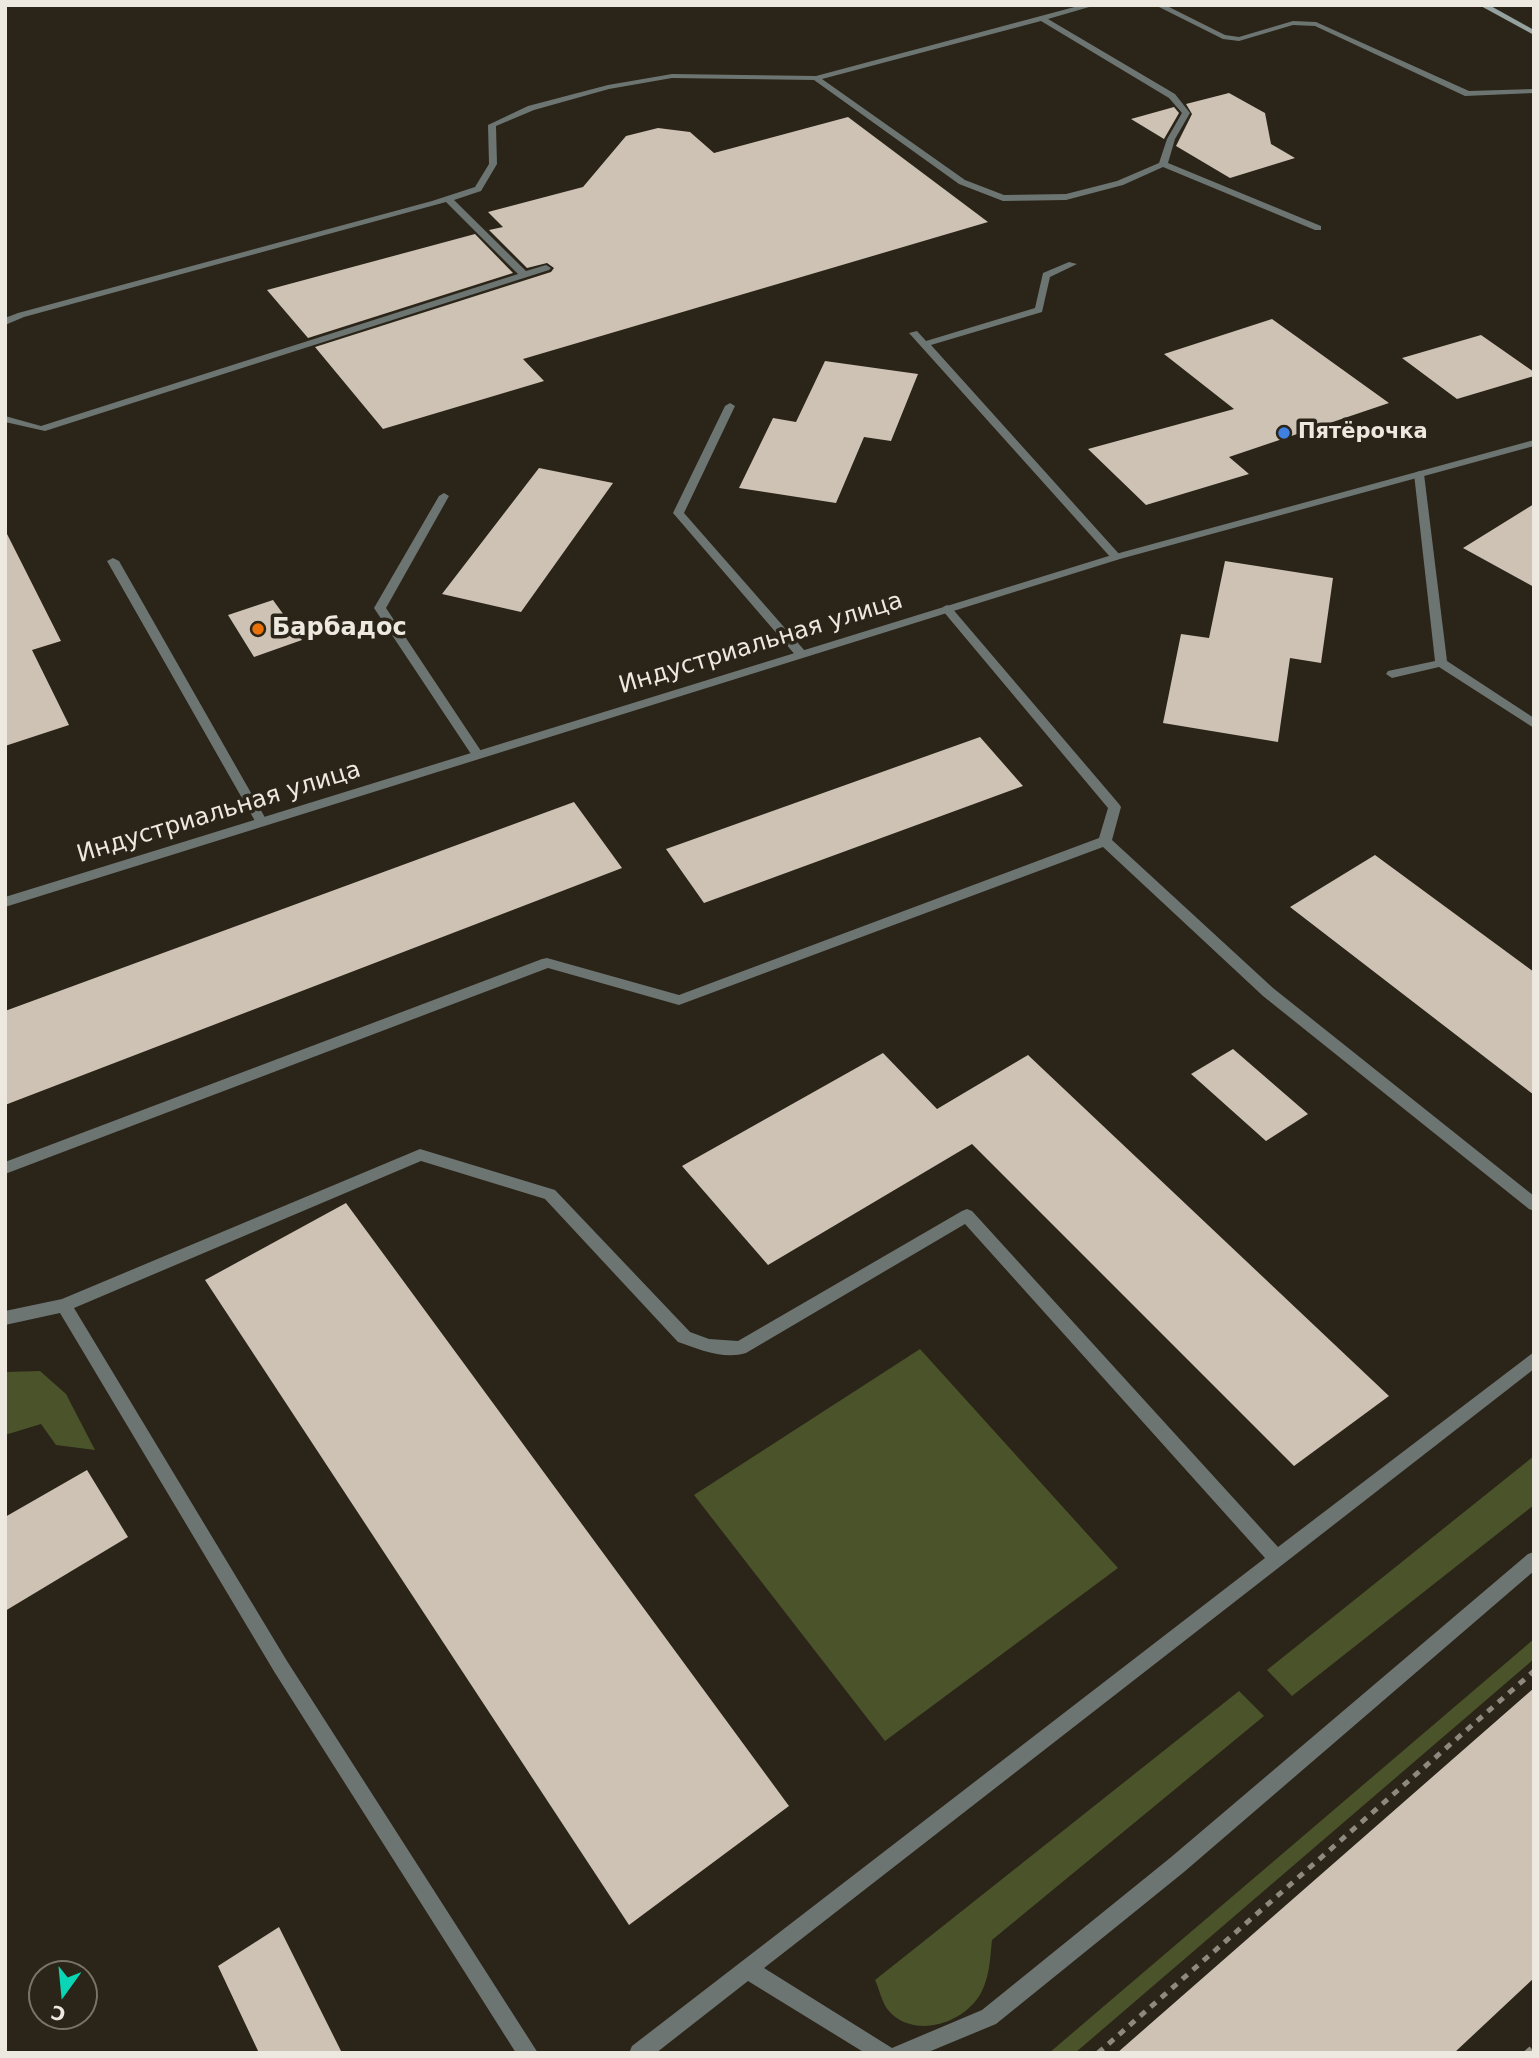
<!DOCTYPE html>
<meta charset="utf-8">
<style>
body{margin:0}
#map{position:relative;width:1539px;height:2058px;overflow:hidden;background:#2b2418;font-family:"DejaVu Sans",sans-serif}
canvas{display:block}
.frame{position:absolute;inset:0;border:7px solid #ede9e1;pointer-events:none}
.north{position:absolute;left:28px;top:1960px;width:70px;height:70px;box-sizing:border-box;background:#2b2418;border:2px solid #797368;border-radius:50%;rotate:195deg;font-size:19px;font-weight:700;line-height:28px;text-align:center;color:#ede9e1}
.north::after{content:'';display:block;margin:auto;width:24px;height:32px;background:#0ad5b5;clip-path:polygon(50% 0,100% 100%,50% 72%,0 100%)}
</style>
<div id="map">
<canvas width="1539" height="2058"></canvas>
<div class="frame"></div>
<div class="north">С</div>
</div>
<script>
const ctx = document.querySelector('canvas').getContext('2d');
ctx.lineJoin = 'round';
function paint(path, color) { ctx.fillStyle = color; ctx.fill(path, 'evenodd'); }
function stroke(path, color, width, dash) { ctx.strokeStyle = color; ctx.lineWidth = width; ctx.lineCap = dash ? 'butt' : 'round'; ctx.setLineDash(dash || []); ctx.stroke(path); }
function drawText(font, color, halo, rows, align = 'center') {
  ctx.font = font + ' "DejaVu Sans",sans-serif'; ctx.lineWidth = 7; ctx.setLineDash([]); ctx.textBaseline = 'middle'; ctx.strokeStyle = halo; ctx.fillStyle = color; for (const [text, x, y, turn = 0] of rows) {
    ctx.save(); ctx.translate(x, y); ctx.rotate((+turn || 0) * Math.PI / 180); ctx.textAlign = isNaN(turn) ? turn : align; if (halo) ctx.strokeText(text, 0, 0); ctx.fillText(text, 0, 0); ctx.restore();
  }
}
paint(new Path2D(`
 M920,1349L1118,1568L885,1741L694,1495Z
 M40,1371L66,1394L95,1450L56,1445L41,1424L5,1435V1372Z
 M1534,1456V1505L1292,1696L1267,1670Z
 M1534,1639V1659L1075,2053H1049Z
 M1239,1691L1264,1716L992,1940C990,1958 990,1976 981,1993C964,2024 913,2040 888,2010C882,2003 879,1988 875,1980Z`), '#4a5329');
paint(new Path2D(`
 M1229,93L1265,113L1271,144L1295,158L1230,178L1176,146L1192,114L1186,104Z
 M1174,107L1179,113L1164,139L1131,119Z
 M848,117L988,222L523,359L544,381L383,429L315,347L551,272L554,268L547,263L527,268L489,230L503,227L488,212L583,187L626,136L658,128L690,132L714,153Z
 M475,234L513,273L308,338L267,290Z
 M1272,319L1389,403L1229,457L1249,474L1146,505L1088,449L1234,409L1164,354Z
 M1481,335L1534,372V376L1457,399L1402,358Z
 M825,361L918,374L891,441L864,437L836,503L739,488L773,418L796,422Z
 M539,468L613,483L521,612L442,594Z
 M1534,504V587L1463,548Z
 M5,530L61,641L32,650L69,725L5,746Z
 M1225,561L1333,578L1321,663L1290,658L1278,742L1163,723L1181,634L1209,638Z
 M273,600L302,640L254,657L228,615Z
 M980,737L1023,786L704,903L666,849Z
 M574,802L622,868L5,1105V1011Z
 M1375,855L1534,972V1095L1290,907Z
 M1233,1049L1308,1114L1266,1141L1191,1074Z
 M883,1053L937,1109L1028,1055L1389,1396L1294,1466L972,1144L768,1265L682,1166Z
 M346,1203L789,1806L629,1925L205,1280Z
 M87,1470L128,1537L5,1611V1517Z
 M1534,1688V1978L1454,2053H1117Z
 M279,1927L342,2053H259L218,1966Z`), '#cdc2b3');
stroke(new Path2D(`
 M1098,2053L1534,1671
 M1526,2053L1534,2046`), '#8e897f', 5, [7, 7]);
paint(new Path2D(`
 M1082,5H1096L1048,19L1175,94L1190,113L1175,139L1168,163L1321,226V230H1315L1163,167L1123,185L1066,200L1003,201L959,184L814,80L672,78L609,89L534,110L496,126L497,164L481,191L454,200L526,271L546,265L551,268L549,270L45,431L5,422V416L41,426L518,274L446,202L24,317L5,325V318L18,313L432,201L475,187L489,164L488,125L528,106L608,85L672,74L816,76ZM1041,21L1169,98L1182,113L1167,139L1159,163L1117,181L1066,194L1004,195L965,180L822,79Z
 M1155,5H1165L1225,35L1239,37L1293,21L1316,22L1469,91L1534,89V93L1465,96L1315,26L1293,25L1239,41L1223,39Z
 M1069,262L1077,264L1050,277L1042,312L931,345L1120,555L1122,557L1116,560L1112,559L909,333L917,331L926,341L1035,308L1043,273Z
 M730,403L735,406L684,513L805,651V657H797L673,513L725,406Z
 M1419,471L1424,474L1447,661L1534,718V728L1439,667L1392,678L1386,674L1388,671L1435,661L1414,474Z
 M444,493L449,496L386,608L483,754L477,758L473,757L374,608L439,496Z
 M113,558L119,561L267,821L265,824H257L255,821L107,561Z
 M947,605L951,607L1119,804L1121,807L1112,840L1273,988L1534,1196V1211L1529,1209L1263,996L1103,847L679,1005L548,968L5,1174V1162L542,959L547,958L679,995L1099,838L1108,808L943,611V607Z
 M420,1149L555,1190L690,1332L709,1339L738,1341L962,1211L967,1209L972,1211L1278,1547L1534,1352V1369L764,1968L892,2048L982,2010L1170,1858L1528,1554L1534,1552V1571L1184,1872L996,2024L926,2053H865L748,1981L656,2053H629L632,2046L1265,1558L965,1224L746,1353C724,1360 698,1349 678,1342L545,1199L421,1161L74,1308L287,1661L538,2053H516L275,1673L60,1313L5,1325V1311L62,1299Z`), '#6c7572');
paint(new Path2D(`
 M1534,440V446L1120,559L5,907V897L1112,555Z`), '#6c7572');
paint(new Path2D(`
 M1479,5H1489L1534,30V35Z`), '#95a29f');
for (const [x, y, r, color] of [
 [1284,433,7,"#3f7fe0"],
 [258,629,7,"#e8710a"]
]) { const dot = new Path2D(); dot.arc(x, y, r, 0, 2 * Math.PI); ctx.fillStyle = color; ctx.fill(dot); stroke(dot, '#2b2418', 2.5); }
drawText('bold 21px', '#ede9e1', '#2b2418', [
 ["Пятёрочка",1298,433]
], 'left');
drawText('bold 24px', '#ede9e1', '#2b2418', [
 ["Барбадос",272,629]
], 'left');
drawText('24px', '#ede9e1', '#2b2418', [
 ["Индустриальная улица",761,644,-17],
 ["Индустриальная улица",219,813,-17]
]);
</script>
